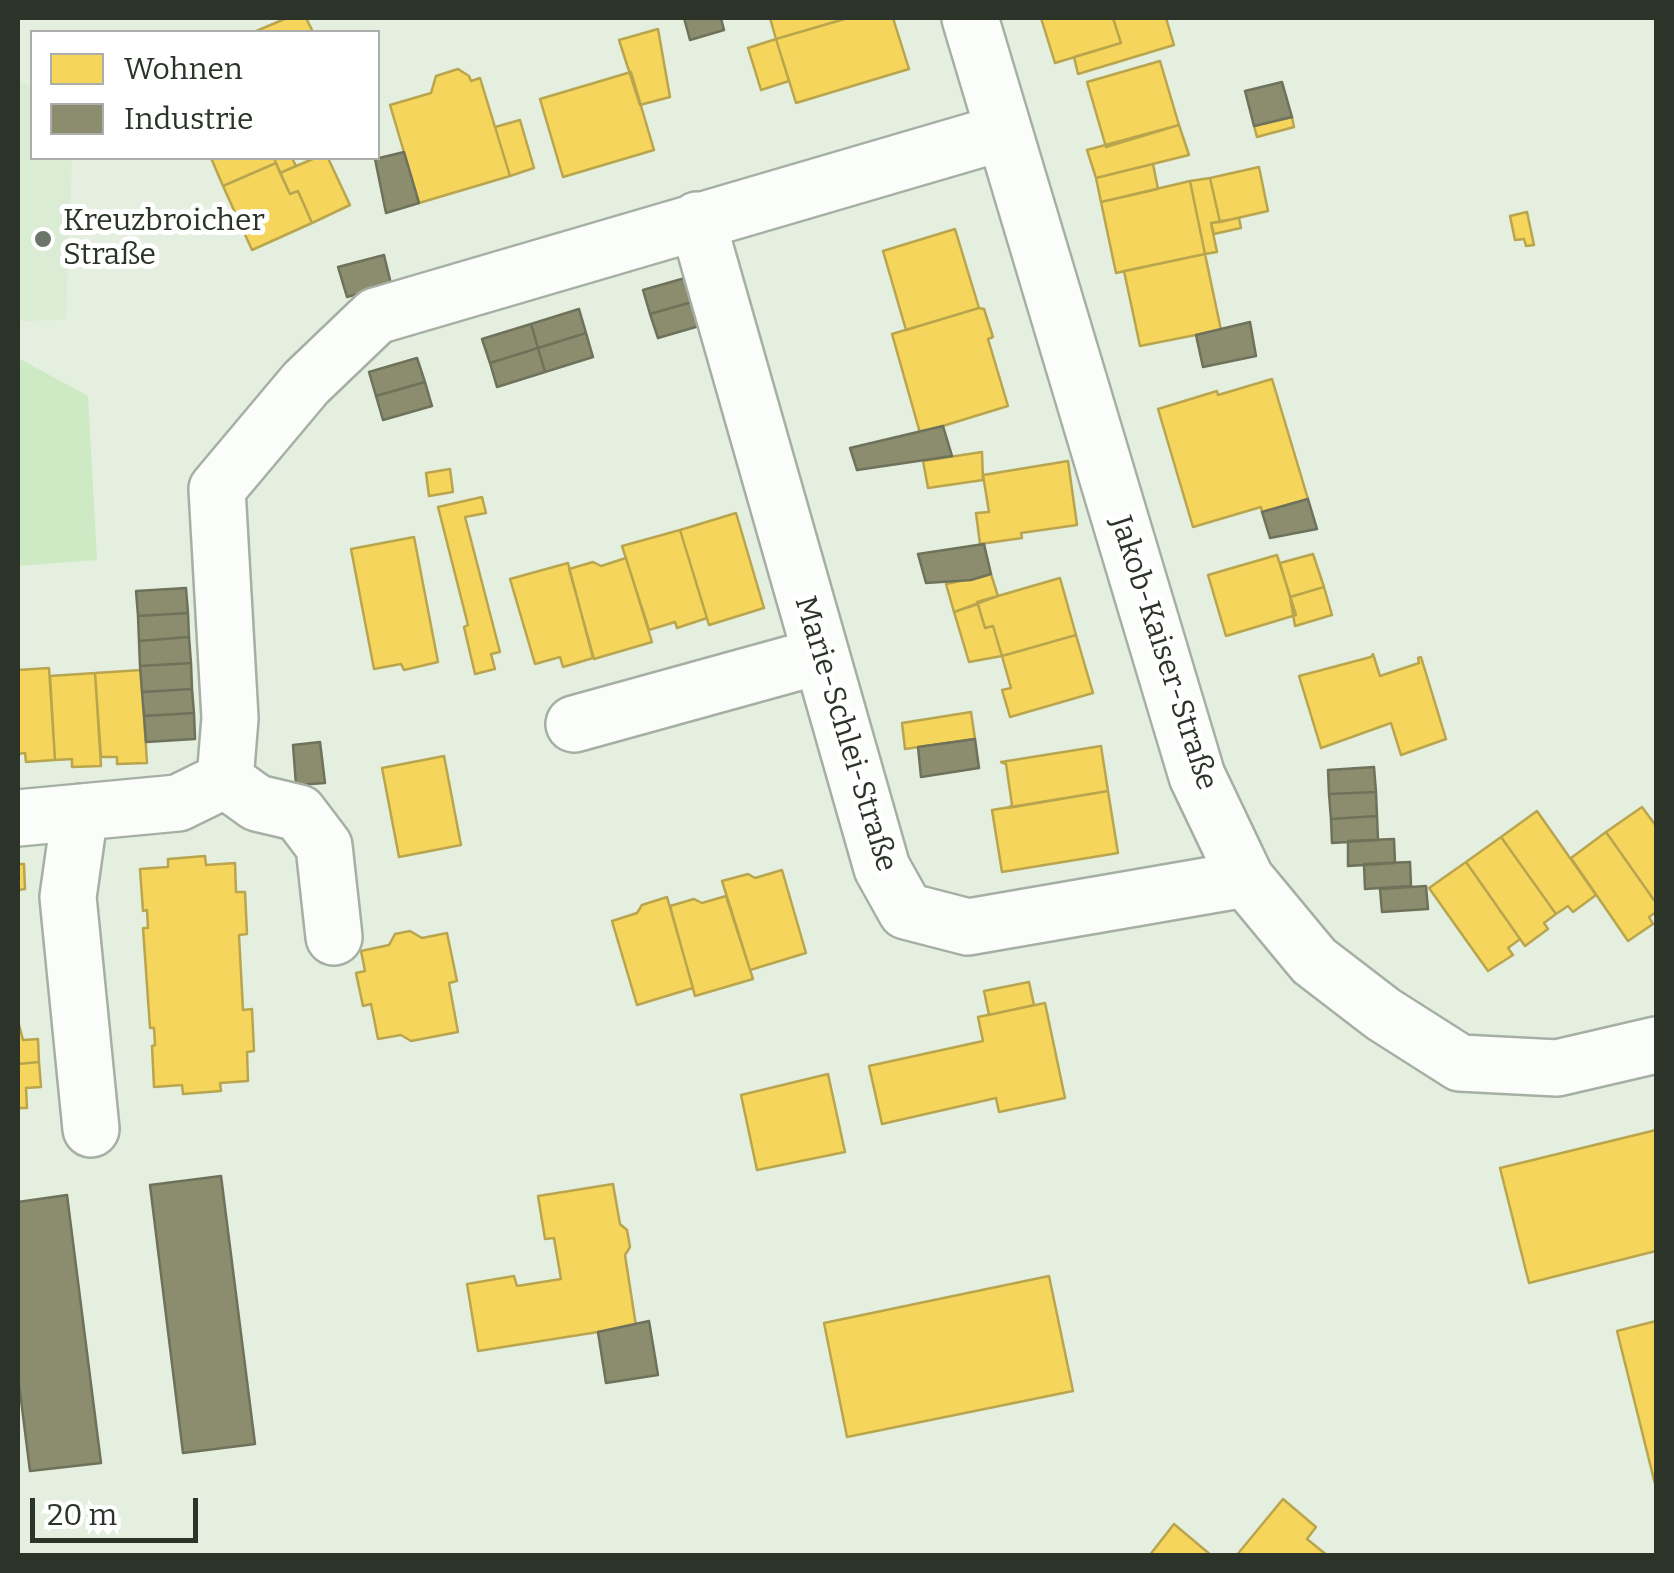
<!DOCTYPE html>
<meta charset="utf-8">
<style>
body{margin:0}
#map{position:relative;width:1674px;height:1573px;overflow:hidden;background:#e4efe0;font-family:Bitter,serif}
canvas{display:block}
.frame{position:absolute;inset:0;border:20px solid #2c342a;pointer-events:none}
.legend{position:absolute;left:30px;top:30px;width:350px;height:130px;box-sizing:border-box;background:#fff;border:2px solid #abaeaa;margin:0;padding:12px 18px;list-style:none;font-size:30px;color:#2c342a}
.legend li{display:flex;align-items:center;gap:20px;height:50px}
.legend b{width:50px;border:2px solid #abaeaa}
.scale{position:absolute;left:30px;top:1498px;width:168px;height:45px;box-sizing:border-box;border:5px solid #2c342a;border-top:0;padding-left:12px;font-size:30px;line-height:35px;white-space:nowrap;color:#2c342a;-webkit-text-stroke:8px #fff;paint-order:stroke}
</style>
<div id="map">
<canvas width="1674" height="1573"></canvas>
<div class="frame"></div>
<ul class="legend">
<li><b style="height:28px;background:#f6d55c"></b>Wohnen</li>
<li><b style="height:28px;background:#8c8c6e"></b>Industrie</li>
</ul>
<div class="scale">20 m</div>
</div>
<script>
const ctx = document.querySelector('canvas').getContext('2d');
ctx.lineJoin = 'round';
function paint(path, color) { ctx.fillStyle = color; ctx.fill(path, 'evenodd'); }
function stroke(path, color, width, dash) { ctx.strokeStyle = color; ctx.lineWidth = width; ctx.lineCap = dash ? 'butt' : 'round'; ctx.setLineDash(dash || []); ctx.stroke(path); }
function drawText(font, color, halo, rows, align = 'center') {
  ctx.font = font + ' Bitter,serif'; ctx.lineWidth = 10; ctx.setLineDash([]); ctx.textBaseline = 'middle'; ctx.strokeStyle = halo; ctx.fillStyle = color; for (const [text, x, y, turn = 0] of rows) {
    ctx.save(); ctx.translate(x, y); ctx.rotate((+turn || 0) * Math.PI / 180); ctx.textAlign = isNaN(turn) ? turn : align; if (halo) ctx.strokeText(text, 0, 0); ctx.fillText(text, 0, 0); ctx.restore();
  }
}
paint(new Path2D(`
 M18,82L32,85V158H72L66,320L18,321Z`), '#daecd3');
paint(new Path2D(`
 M18,358L88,396L97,560L18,566Z`), '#cdeac4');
const homes = new Path2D(`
 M287,18H306L313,32H254Z
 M770,18H848L776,39Z
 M848,18H893L909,69L796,103L776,39Z
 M1041,18H1113L1121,43L1055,63Z
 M1113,18H1166L1174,45L1078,74L1074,57L1121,43Z
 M658,29L670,97L640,105L619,40Z
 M776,39L789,81L761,90L748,48Z
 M1160,61L1179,125L1106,147L1087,82Z
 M458,69L469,76L471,81L480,78L510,176L419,203L390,105L431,93L436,76Z
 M631,72L654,150L563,177L540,99Z
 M1292,117L1294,127L1257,137L1254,126Z
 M520,120L534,168L510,176L495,127Z
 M1179,125L1189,155L1096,178L1087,150Z
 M211,158H274L276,163L223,186Z
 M274,158H292L296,166L280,173Z
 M315,158H328L350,205L312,223L298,191L290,194L280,173Z
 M276,163L290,194L298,191L312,223L252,250L223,186Z
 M1153,164L1158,189L1101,202L1096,178Z
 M1259,167L1268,211L1220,222L1210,178Z
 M1210,178L1220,222L1211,223L1217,252L1205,254L1190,181Z
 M1190,181L1205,254L1116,273L1101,202Z
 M1527,212L1534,245L1526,246L1524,239L1515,240L1510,216Z
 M1239,218L1241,228L1214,234L1211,223Z
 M955,229L979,308L906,330L883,251Z
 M1205,254L1221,330L1140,346L1124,271Z
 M979,308L984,309L993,337L988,339L1008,406L920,433L892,334Z
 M1272,379L1308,499L1262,512L1261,507L1193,527L1158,409L1217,391L1218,395Z
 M982,452L983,480L928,488L923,461Z
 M1068,461L1077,525L1021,533L1022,538L980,544L976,513L989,512L983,475Z
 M450,469L453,492L429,496L426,473Z
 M482,497L486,513L465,517L500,652L491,654L495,669L475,674L464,627L468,625L438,507Z
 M736,513L764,608L709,625L680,530Z
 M680,530L707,618L677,628L675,622L649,630L622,546Z
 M414,537L438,662L404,670L401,664L374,669L351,549Z
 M1313,554L1324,587L1290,597L1280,563Z
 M1277,555L1296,615L1226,636L1208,575Z
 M626,558L652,642L594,659L569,569L593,562L601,566Z
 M568,563L593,658L563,667L560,657L535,664L510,579Z
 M991,574L998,596L954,612L946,584Z
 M1060,578L1076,635L1002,656L993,626L985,628L977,602Z
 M1324,587L1332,615L1295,626L1290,597Z
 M978,604L985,628L993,626L1002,656L969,662L954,612Z
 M1076,635L1093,693L1010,717L1002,690L1011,688L1002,656Z
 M1373,654L1380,676L1419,663L1418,658L1421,657L1446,739L1401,755L1391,723L1321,748L1299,676L1371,657Z
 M49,668L55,760L26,762L25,753L18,754V670Z
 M141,670L147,763L117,764V757H101L95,673Z
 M95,673L101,766L72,767V759L55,760L50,676Z
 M971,712L975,739L905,749L902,723Z
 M1101,746L1108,791L1008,808L1012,805L1006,764L1001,762Z
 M444,756L461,845L399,857L382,768Z
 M1108,791L1118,853L1002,872L992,810Z
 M1642,807L1656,826V903L1606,832Z
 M1537,811L1596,895L1573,912L1568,906L1556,914L1501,837Z
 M1606,832L1656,903V912L1649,917L1653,924L1628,941L1571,858Z
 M1501,837L1556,914L1544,923L1548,929L1525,946L1466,862Z
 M205,856L206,865L235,863L236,892H245L247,934L239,935L243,1010L252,1009L254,1051L247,1052L248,1081L220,1083L221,1091L183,1094L182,1085L154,1087L152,1046L155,1045L154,1028H150L143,928H148L147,910L143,911L140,869L168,867V859Z
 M1466,862L1520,939L1508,948L1513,955L1488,971L1429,888Z
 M18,864H24L25,889L18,890Z
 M782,870L806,953L750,970L722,881L748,874L755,878Z
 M726,896L753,979L695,996L670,906L694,899L702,903Z
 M667,897L693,988L637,1005L612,921L637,913L642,905Z
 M410,931L422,938L447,933L457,981L449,983L458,1032L411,1041L401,1035L378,1039L371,1004L363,1006L356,973L365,971L361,951L389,945L395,934Z
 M1029,982L1034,1005L989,1015L984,991Z
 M1045,1003L1065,1098L999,1112L996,1098L882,1124L869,1066L983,1041L978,1017Z
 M18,1021L23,1040L38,1039L39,1062L18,1064Z
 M39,1062L41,1087L26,1088L27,1108H18V1064Z
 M828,1074L845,1152L757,1170L741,1095Z
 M1656,1130V1251L1529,1283L1500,1168Z
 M613,1184L620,1224L627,1230L630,1247L625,1255L636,1326L478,1351L467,1284L514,1276L517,1286L561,1279L554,1238L545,1239L538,1196Z
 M1049,1276L1073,1391L847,1437L824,1323Z
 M1656,1321V1488L1617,1331Z
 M1283,1499L1316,1527L1307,1539L1328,1556H1236Z
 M1174,1524L1212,1556H1149Z`);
paint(homes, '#f6d55c');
stroke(homes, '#b9a54d', 2.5);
const industry = new Path2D(`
 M684,18H721L724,30L690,40Z
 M1282,82L1292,117L1254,126L1245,91Z
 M404,152L419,203L386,213L375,159Z
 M384,255L391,284L347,297L338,267Z
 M692,276L699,300L650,314L643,290Z
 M699,300L706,324L658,338L650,314Z
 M579,309L586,333L538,348L531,324Z
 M1250,322L1256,356L1203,367L1196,335Z
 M531,324L538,348L490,363L482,339Z
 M586,333L593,357L545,372L538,348Z
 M538,348L545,372L497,387L490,363Z
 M417,358L425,382L376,396L369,372Z
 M425,382L432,406L383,420L376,396Z
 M943,426L952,456L857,470L850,448Z
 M1308,499L1317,529L1270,538L1262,512Z
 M984,544L991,574L971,580L926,583L918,554Z
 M186,588L188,613L138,616L136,591Z
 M188,613L189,637L139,641L138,616Z
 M189,637L191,663L140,666L139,641Z
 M191,663L192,689L142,692L140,666Z
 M192,689L194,713L144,716L142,692Z
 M194,713L195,739L146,742L144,716Z
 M975,739L979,768L921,777L918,747Z
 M320,742L325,783L296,785L293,745Z
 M1374,767L1376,792L1329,794L1328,770Z
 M1376,792L1377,816L1331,819L1329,794Z
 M1377,816L1378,840L1332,843L1331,819Z
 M1394,839L1395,863L1348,866V841Z
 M1410,862L1411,886L1365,889L1364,864Z
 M1426,886L1428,909L1382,912L1380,889Z
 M221,1176L255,1444L183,1453L150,1185Z
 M67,1195L101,1463L30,1471L18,1376V1202Z
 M649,1321L658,1375L606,1383L598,1332Z`);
paint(industry, '#8c8c6e');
stroke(industry, '#6f725a', 2.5);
const minor = new Path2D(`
 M970,18L1197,776L1246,879L1314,961L1383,1014L1460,1063L1557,1068L1656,1045
 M697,220L882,868L906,911L968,927L1246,879
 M574,724L820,656
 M225,780L257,803L299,813L324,846L334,937
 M80,812L68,897L91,1129
 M18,818L178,803L225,780L230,718L217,489L306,383L376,316L1004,132`);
stroke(minor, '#a6afa4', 60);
stroke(minor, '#fbfdfa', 55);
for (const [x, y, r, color] of [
 [43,239,10,"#6c756a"]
]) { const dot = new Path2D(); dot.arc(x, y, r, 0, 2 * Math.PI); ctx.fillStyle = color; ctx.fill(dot); stroke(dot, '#fff', 4); }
drawText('30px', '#2c342a', '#fff', [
 ["Kreuzbroicher",63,222],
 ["Straße",63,256]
], 'left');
drawText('30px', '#2c342a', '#fff', [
 ["Jakob-Kaiser-Straße",1163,653,72],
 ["Marie-Schlei-Straße",845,734,73]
]);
</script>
